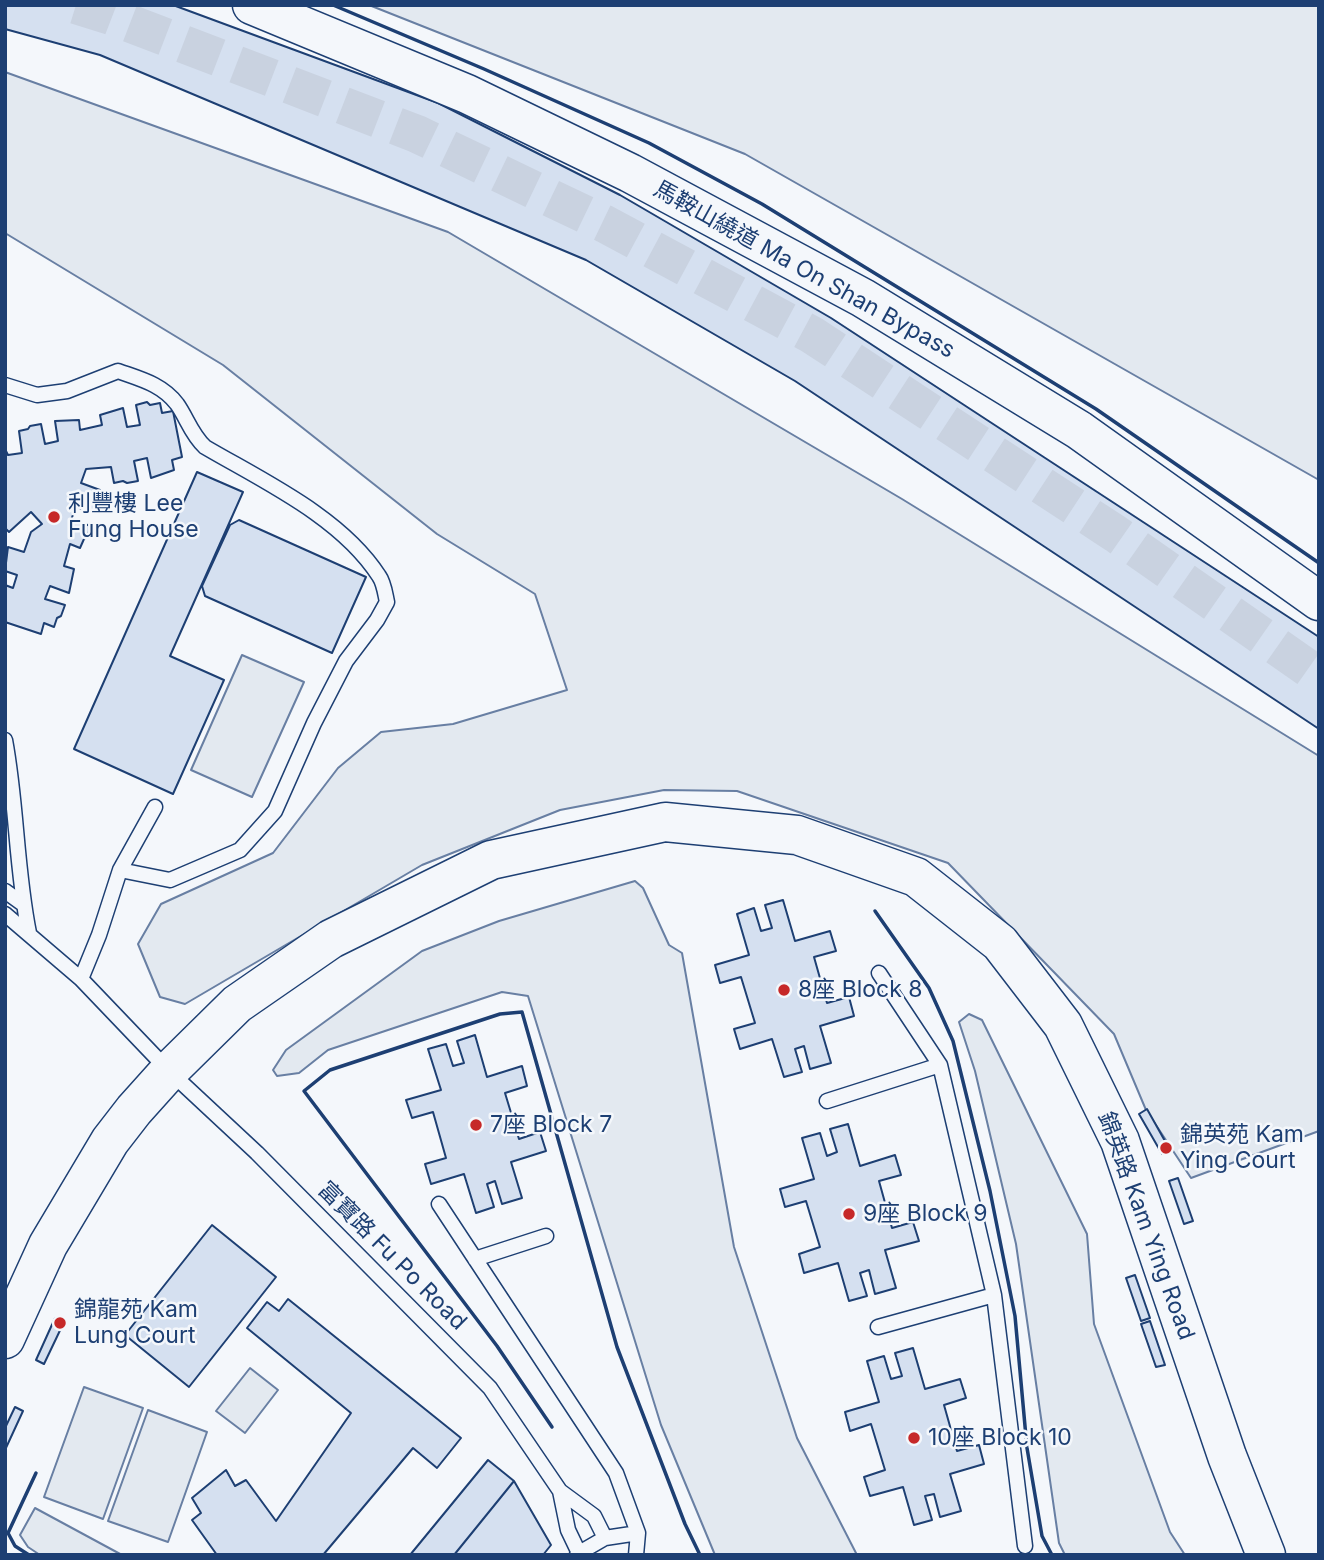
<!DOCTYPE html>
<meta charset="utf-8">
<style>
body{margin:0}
#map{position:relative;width:1324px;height:1560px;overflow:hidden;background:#f4f7fb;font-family:Inter,sans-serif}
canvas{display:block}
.frame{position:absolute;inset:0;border:7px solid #1d3f73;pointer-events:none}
</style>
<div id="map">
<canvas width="1324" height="1560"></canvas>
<div class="frame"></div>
</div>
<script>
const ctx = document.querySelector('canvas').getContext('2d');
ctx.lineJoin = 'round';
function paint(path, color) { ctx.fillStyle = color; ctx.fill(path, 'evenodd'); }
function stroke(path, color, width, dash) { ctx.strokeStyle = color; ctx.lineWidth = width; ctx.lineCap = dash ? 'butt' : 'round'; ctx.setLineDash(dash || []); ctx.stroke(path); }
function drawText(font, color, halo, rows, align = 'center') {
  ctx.font = font + ' Inter,"Noto Sans TC",sans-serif'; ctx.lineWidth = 5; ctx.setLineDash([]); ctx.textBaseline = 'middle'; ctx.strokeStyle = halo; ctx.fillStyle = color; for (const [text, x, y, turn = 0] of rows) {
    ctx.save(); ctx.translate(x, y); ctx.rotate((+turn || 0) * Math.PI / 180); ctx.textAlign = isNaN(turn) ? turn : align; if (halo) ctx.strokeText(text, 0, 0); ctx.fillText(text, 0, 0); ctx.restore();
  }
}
const green = new Path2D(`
 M369,5H1319V480L745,154Z
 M5,72L448,232L902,499L1319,756V1131L1191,1178L1146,1110L1114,1034L948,863L737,791L664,790L560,810L422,865L185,1004L160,997L138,944L161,904L273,853L338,768L381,732L453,724L567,690L535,594L437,534L223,365L5,233Z
 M242,655L304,682L252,797L191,770Z
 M635,881L643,888L669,945L682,953L734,1247L797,1438L857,1555H715L661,1425L528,996L502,992L328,1050L299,1073L277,1076L273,1070L286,1050L422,951L499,921Z
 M969,1014L982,1020L1087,1234L1094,1324L1170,1532L1185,1555H1065L1059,1543L1016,1244L975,1071L959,1022Z
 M250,1368L278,1390L245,1433L216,1411Z
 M84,1387L143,1408L103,1519L44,1497Z
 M148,1410L207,1432L168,1542L108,1521Z
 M35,1508L122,1555H40L28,1547L20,1535Z`);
paint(green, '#e3e9f0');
stroke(green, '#687fa3', 2);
const building = new Path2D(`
 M5,5H173L438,103L620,195L831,318L1319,637V729L795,381L586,260L100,55L5,29Z
 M147,402L150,405L160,403L162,413L173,411L182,457L172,460L174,470L151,478L147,458L134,461L138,481L127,483L123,481L114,483L111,467L86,469L81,483L100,490L97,499L99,503L95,513L76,507L71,520L91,526L87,537L84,539L80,548L70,544L64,566L74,569L69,593L50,586L45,599L65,605L61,616L57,618L54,627L44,623L41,634L5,622V585L13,588L17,575L5,571L8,547L24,552L31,532L42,524L31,512L9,532L5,528V449L8,455L22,453L19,431L28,429L30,426L41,424L45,444L58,441L55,421L79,420L80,430L102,425L100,415L123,408L127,427L140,425L136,405Z
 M197,472L243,492L170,656L224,680L173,794L74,749Z
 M239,520L366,577L332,653L205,596L202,586L230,525Z
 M783,900L795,941L830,931L836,951L814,957L827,1003L849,997L854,1016L820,1026L831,1063L810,1069L804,1046L795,1049L802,1072L784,1077L772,1039L740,1049L734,1029L755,1023L741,977L720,983L715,965L749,955L737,914L754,908L761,931L772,928L765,905Z
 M475,1035L487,1077L522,1066L527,1086L505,1093L519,1139L540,1132L546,1151L511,1162L522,1198L502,1204L495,1181L487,1184L494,1207L476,1213L464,1174L431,1184L425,1164L446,1158L433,1112L412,1118L406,1100L441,1090L428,1049L446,1044L453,1066L464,1063L457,1041Z
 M1147,1109L1170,1150L1162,1154L1139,1114Z
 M848,1124L860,1166L895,1155L901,1175L879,1181L892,1228L913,1222L919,1241L885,1250L896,1288L875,1294L869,1270L860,1273L867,1296L849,1301L838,1263L804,1273L799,1254L820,1247L806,1201L785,1207L780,1189L814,1179L802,1138L820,1133L827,1156L837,1152L830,1129Z
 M1178,1178L1193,1221L1184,1224L1169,1181Z
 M212,1225L276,1277L189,1387L125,1335Z
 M1135,1275L1150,1318L1141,1321L1126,1278Z
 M288,1299L461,1438L437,1468L413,1448L323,1555H217L192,1520L201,1513L192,1498L226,1470L235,1486L246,1480L276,1521L351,1413L247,1328L267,1302L279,1311Z
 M55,1318L64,1322L44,1364L36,1360Z
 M1150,1321L1165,1365L1156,1367L1141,1324Z
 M913,1348L925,1389L960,1379L966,1398L944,1405L957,1451L979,1445L984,1464L950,1474L961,1511L940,1517L934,1494L925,1496L932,1520L914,1525L903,1487L870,1496L864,1477L885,1470L871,1424L850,1431L845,1412L879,1402L867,1361L884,1356L891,1379L902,1376L895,1353Z
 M15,1407L23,1411L5,1450V1428Z
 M488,1460L514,1481L454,1555H410Z
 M514,1481L551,1545L543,1555H454Z`);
paint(building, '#d5e0f0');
stroke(building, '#1d3f73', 2);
stroke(new Path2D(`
 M76,5L108,15L417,134L605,224L812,335L1116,534L1319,676`), '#c9d2e0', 38, [38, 19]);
const lane = new Path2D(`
 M5,385L37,395L67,391L118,371C140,379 162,384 177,404C187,418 191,434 205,447C263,481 341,517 379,576C384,583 385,593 387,602L377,620L346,661L314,723L275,811L240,850L170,880L120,870
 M5,740C17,804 16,869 29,933
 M5,891L23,904
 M5,914L81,979L169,1071L257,1153L490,1388L560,1491L594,1516L605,1538L638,1533L636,1555
 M879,973L940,1065L994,1295L1025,1546
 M81,979L99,935L120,870L155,807
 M827,1101L940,1065
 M439,1204L616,1473L638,1533
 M475,1259L546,1236
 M878,1327L994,1295
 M560,1491L568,1530L579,1553L577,1555
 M579,1553L605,1538`);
const secondary = new Path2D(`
 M5,1339L48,1245L110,1141L134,1110L169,1071L237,1004L331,939L491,860L665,822L797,835L916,877L1000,943L1063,1025L1120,1141L1227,1456L1266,1555`);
const primary = new Path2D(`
 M252,5L467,94L630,173L863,298L1079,430L1319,601`);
stroke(lane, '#1d3f73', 17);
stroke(secondary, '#1d3f73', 41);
stroke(primary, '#1d3f73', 41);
stroke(lane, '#f4f7fb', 14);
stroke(secondary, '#f4f7fb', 38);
stroke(primary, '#f4f7fb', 38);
stroke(new Path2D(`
 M333,5L484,69L649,143L762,204L1096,409L1319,563
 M875,911L929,988L953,1041L990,1191L1015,1316L1027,1448L1042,1536L1052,1555
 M552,1427L497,1346L304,1091L330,1070L500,1014L522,1012L617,1347L685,1524L700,1555
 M29,1555L15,1546L8,1533L36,1473`), '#1d3f73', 3.5);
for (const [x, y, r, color] of [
 [54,517,7,"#c62828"],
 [784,990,7,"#c62828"],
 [476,1125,7,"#c62828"],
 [1166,1148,7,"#c62828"],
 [849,1214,7,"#c62828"],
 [60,1323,7,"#c62828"],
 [914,1438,7,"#c62828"]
]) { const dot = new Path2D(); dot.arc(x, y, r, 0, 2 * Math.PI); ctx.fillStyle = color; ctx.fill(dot); stroke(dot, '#f4f7fb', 2.5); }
drawText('23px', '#1d3f73', '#f4f7fb', [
 ["馬鞍山繞道 Ma On Shan Bypass",804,270,29],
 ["錦英路 Kam Ying Road",1146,1226,70],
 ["富寶路 Fu Po Road",392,1256,45]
]);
drawText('23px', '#1d3f73', '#f4f7fb', [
 ["利豐樓 Lee",68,504],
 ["Fung House",68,530],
 ["8座 Block 8",798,990],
 ["7座 Block 7",490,1125],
 ["錦英苑 Kam",1180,1135],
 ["Ying Court",1180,1161],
 ["9座 Block 9",863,1214],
 ["錦龍苑 Kam",74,1310],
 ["Lung Court",74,1336],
 ["10座 Block 10",928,1438]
], 'left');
</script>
